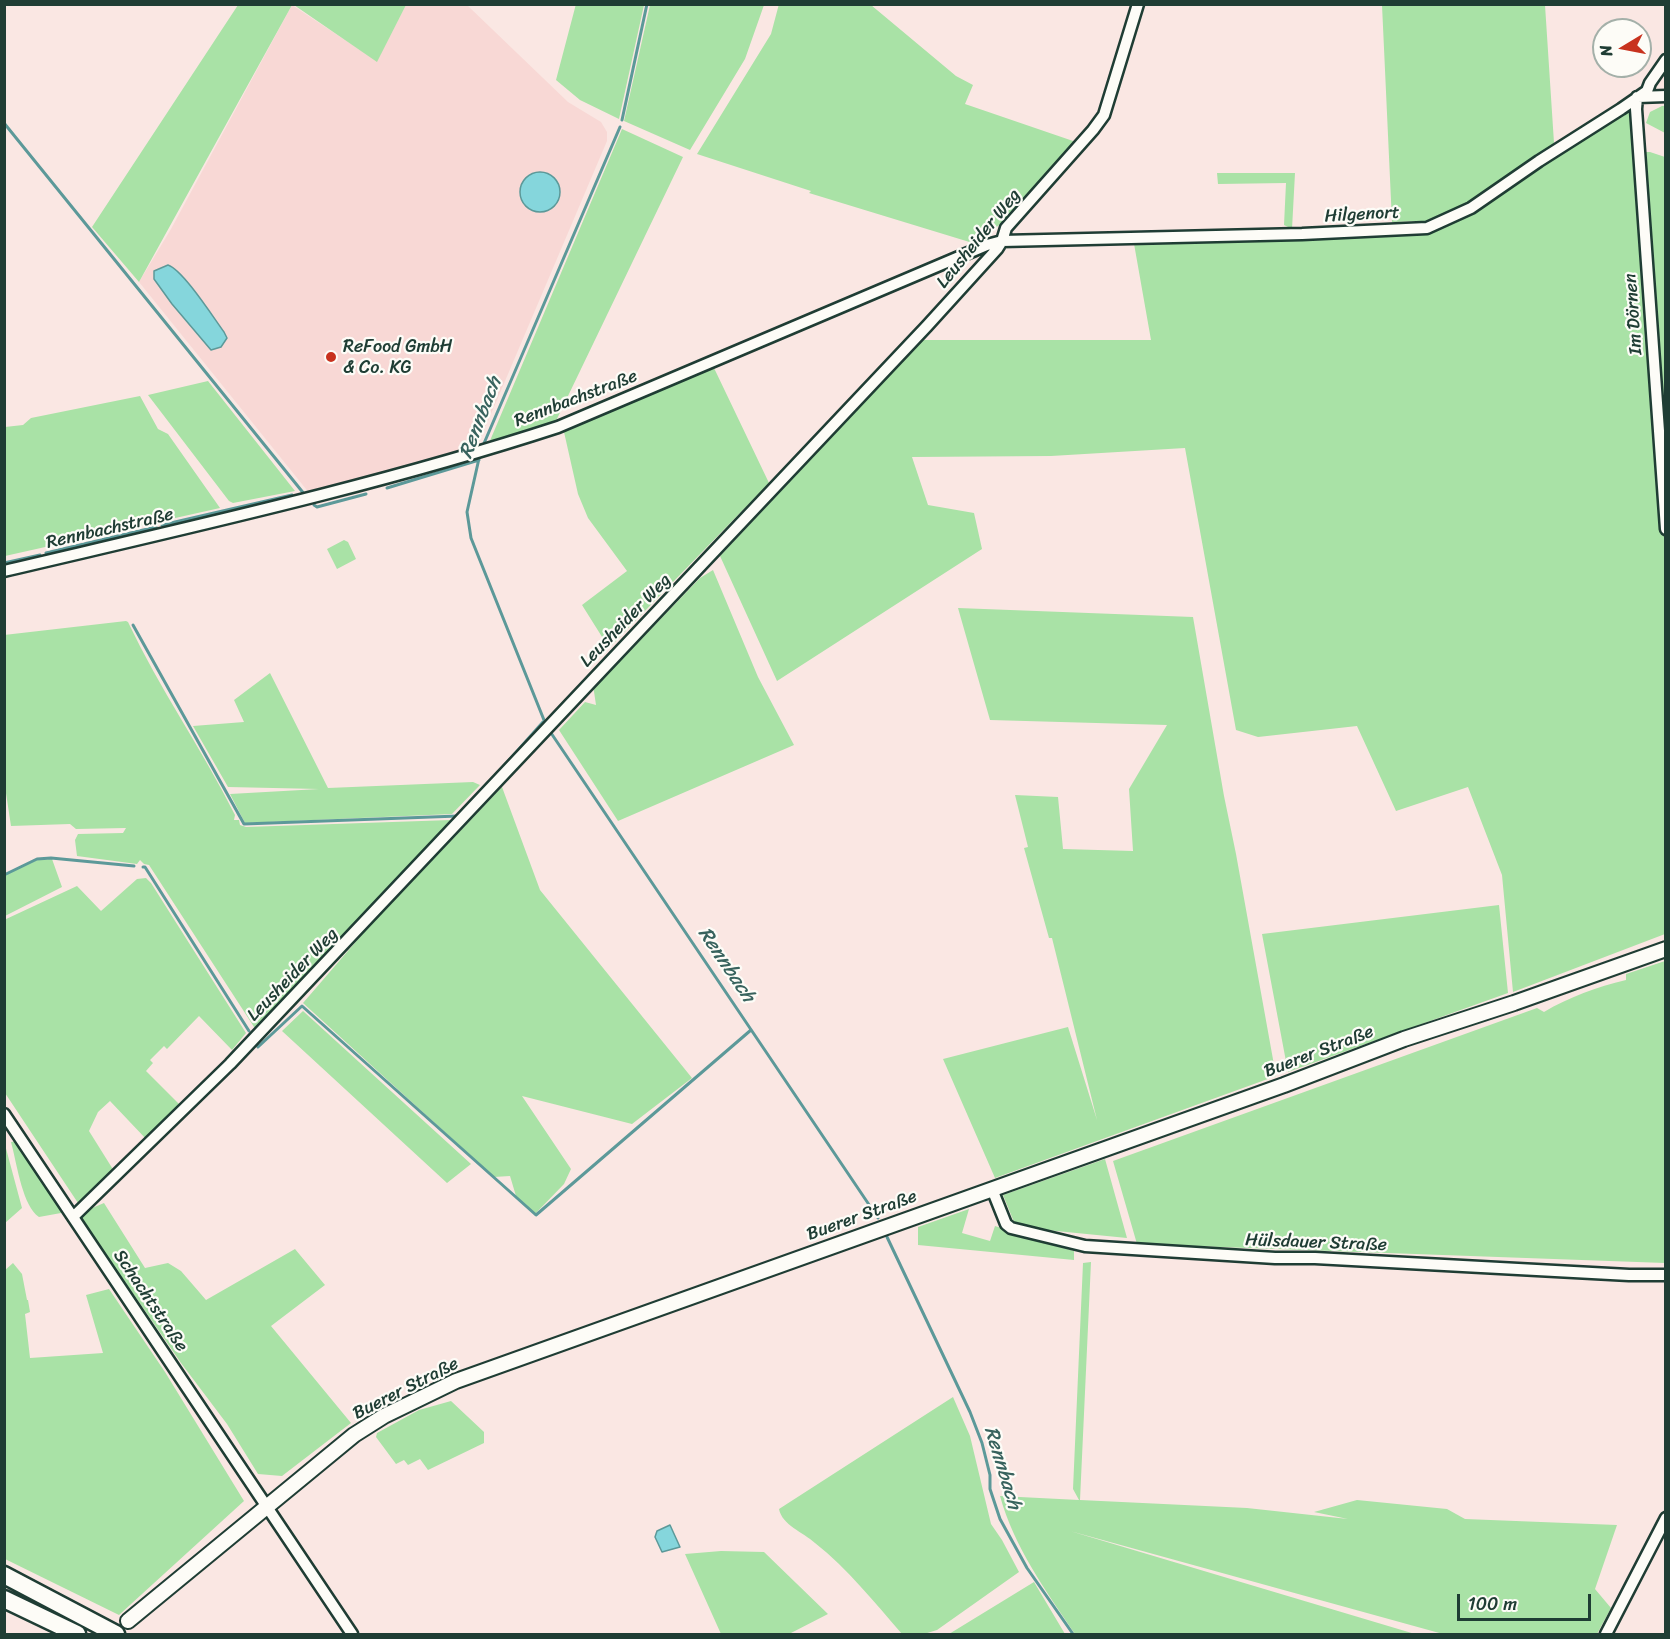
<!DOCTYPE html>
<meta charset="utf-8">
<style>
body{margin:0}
#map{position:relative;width:1670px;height:1639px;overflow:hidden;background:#fae7e3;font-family:Sriracha,sans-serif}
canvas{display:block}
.frame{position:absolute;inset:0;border:6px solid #1f3d34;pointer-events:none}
.north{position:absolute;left:1592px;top:18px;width:60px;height:60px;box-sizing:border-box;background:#fdfcf7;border:2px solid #a4b0a9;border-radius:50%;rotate:260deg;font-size:16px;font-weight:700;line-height:24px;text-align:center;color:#1f3d34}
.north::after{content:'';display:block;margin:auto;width:21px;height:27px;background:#c8321e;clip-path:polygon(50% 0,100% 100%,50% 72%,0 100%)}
.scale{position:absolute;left:1457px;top:1594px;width:134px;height:27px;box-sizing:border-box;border:3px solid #1f3d34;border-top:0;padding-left:8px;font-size:18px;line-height:21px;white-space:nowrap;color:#1f3d34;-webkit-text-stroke:4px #fdfcf7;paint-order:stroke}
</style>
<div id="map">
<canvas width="1670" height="1639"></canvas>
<div class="frame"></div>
<div class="north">N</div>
<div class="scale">100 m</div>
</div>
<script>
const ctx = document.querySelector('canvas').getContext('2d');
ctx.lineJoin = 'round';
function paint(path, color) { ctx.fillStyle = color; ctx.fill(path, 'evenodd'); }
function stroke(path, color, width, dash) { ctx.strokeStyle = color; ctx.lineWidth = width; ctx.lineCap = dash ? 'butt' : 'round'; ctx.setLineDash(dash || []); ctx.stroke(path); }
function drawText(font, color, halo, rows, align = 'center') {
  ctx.font = font + ' Sriracha,sans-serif'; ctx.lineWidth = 4.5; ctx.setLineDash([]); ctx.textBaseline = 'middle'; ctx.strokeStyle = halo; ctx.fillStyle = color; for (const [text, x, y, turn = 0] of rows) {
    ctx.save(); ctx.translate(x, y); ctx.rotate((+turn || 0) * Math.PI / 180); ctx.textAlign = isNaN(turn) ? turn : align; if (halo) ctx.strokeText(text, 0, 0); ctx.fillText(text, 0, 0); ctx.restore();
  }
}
paint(new Path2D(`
 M292,5L377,61L406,5H467L568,102L601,122L607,132V141L477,447L310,494L139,282L171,229Z`), '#f8d8d5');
paint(new Path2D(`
 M576,4L644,5L619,119L580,100L556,80Z
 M779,4L871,5L956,76L973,85L965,104L1076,142L1004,221L976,244L809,193L811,191L697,154L771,34Z
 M238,5H292L139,282L92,227Z
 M294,5H406L377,62Z
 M650,5H764L745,59L690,150L624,121Z
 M1382,5H1545L1554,143L1539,158L1449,217L1427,221L1392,222Z
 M1637,97L1639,152H1650L1665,157V934L1513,992L1502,875L1468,787L1396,811L1357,726L1258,737L1236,730L1185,448L1051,456L912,457L928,505L974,513L982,549L777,681L720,556L923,340H1151L1133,238L1427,228L1449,220Z
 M1662,106H1665V133L1646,123L1650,112Z
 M622,129L683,157L555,423L489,443Z
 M1217,173H1295L1292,229L1284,225L1286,183L1218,184Z
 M714,368L769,483L609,648L582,605L627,571L588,518L578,494L564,432Z
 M208,381L295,491L233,503L229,501L148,395Z
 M140,396L158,429L168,434L220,508L5,556V427L23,425L31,418Z
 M344,540L348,542L356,559L337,569L327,549Z
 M713,570L758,677L794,745L618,821L559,730L585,702L596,705L593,685L628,653L700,578Z
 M958,608L1193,617L1224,796L1236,854L1276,1076L995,1178L943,1059L1068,1027L1097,1120L1052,938H1049L1024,848L1028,847L1015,795L1058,797L1063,849L1133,851L1129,789L1167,725L990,720Z
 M126,621L128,622C159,688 202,749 235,815L234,820H239L240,825L246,827L451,820L256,1030L149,865L144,864L140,860L137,864L77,856L75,840L78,834L123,833L126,828L76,829L70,824L11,826L4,780V635Z
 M270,673L328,788L473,782L480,785L452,814L245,823L230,794L319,789L228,787L193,726L244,722L234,700Z
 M502,787L540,890L692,1078L632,1124L522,1096L571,1169L564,1184L535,1214L516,1196L510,1176L494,1177L303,1003L366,930Z
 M52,859L62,887L5,916V874L37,860Z
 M146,878L151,883L246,1033L232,1050L199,1016L167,1049L164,1046L150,1060L153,1063L146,1071L181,1106L147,1140L110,1101L98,1112L89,1131L114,1171L78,1203L5,1093L4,920L77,886L101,911L137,879Z
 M1499,905L1508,993L1288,1072L1262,934Z
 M1665,961V1263L1137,1244L1113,1161L1537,1008L1544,1012C1569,997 1597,987 1626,980V974Z
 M303,1011L471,1164L447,1183L282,1031Z
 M4,1141L22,1208L5,1223H4Z
 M17,1141L62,1209L61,1213L39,1217C23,1207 17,1165 12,1146L11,1142Z
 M1105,1159L1127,1238L1016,1227L1003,1195Z
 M104,1203L145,1268L168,1263L181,1271L206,1300L295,1249L325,1285L271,1326L351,1423L282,1476L258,1474L227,1424L181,1363L78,1214Z
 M969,1209L962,1233L990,1241L995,1226L1074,1251V1260L918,1245V1227Z
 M1091,1262L1080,1500L1247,1508L1348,1519L1314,1512L1357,1500L1447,1509L1465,1519L1617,1525L1595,1589L1611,1608L1597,1634H1443L1070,1531L1415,1634H1075C1046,1591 1014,1547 1000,1496L1079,1500L1073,1489L1083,1263Z
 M13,1263L22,1274L27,1300H28L30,1312L25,1314L30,1358L103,1353L86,1295L109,1289L165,1372L244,1501L119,1615L5,1559L4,1271Z
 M953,1397L970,1436L991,1524L1002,1540L1019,1572L937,1630L924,1634H902C875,1603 848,1569 815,1543C803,1532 782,1525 779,1509Z
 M451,1401L484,1432V1443L428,1470L420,1459L408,1465L404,1460L396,1464L376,1437L377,1433L419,1410Z
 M721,1551L764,1552L828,1614L789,1634H721L685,1554Z
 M1034,1582L1065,1634H949Z`), '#a9e2a6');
const water = new Path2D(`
 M520 192a20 20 0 1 1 40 0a20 20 0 1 1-40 0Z
 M168,265C183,270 213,317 224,332L227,338L221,347L211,350L172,304L154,279V271Z
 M670,1525L680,1547L662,1552L655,1537L657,1531Z`);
paint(water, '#85d6dc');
stroke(water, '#5c9999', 1.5);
stroke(new Path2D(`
 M622,120L647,4
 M4,123L305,495
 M482,448L620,127
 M480,454L467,512L471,538L546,725
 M387,488L479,460
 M314,505L317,507L366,494
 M162,525L292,495
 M46,553L156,527
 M4,563L40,555
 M133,625L244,824L458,816
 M549,730L878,1218
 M494,777L543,722
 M472,800L485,786
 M143,867H145L249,1031
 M4,875L37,859L51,858L134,866
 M255,1041L258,1047L302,1006L536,1215L751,1030
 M887,1237L970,1412L982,1443L990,1475V1489L1000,1519L1027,1568L1073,1634`), '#5c9999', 3);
const minor = new Path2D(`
 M1637,97L1636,109L1666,529
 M1638,97L1666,96
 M4,571C190,527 377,486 558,427L987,245L1002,241L1302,234L1427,228L1471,208L1539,161L1621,109L1647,91L1650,83L1666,60
 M4,1114L352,1634
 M992,1189L1006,1224L1011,1228L1085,1246L1275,1258H1315L1629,1275H1666
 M73,1217L230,1064L927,326L997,249L1002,241L1006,228L1093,130L1104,115L1138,4
 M1606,1634L1666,1518`);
const major = new Path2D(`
 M128,1621L354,1435L384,1416L456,1381L1284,1085L1404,1039L1514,1003L1666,949`);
const highway = new Path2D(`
 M4,1575L116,1634
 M4,1599L77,1634`);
stroke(minor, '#1f3d34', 15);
stroke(major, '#1f3d34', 18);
stroke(highway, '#1f3d34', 21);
stroke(minor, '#fdfcf7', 10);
stroke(major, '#fdfcf7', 14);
stroke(highway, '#fdfcf7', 16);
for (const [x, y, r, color] of [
 [331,357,6,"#c8321e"]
]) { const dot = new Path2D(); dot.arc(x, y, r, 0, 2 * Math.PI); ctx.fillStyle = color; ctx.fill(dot); stroke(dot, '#fdfcf7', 2); }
drawText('18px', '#1f3d34', '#fdfcf7', [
 ["Hilgenort",1362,215,-3],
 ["Leusheider Weg",979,239,-51],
 ["Im Dörnen",1634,314,-94],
 ["Rennbachstraße",576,399,-21],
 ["Rennbachstraße",110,529,-13],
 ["Leusheider Weg",626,621,-46],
 ["Leusheider Weg",293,975,-46],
 ["Buerer Straße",1319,1052,-21],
 ["Buerer Straße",862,1216,-20],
 ["Hülsdauer Straße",1316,1243,2],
 ["Schachtstraße",150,1301,56],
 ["Buerer Straße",406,1389,-27]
]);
drawText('18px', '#1f3d34', '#fdfcf7', [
 ["ReFood GmbH",343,347],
 ["& Co. KG",343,368]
], 'left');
drawText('italic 20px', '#38635e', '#fdfcf7', [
 ["Rennbach",481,418,-69],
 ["Rennbach",726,965,56],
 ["Rennbach",1002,1468,73]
]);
</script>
